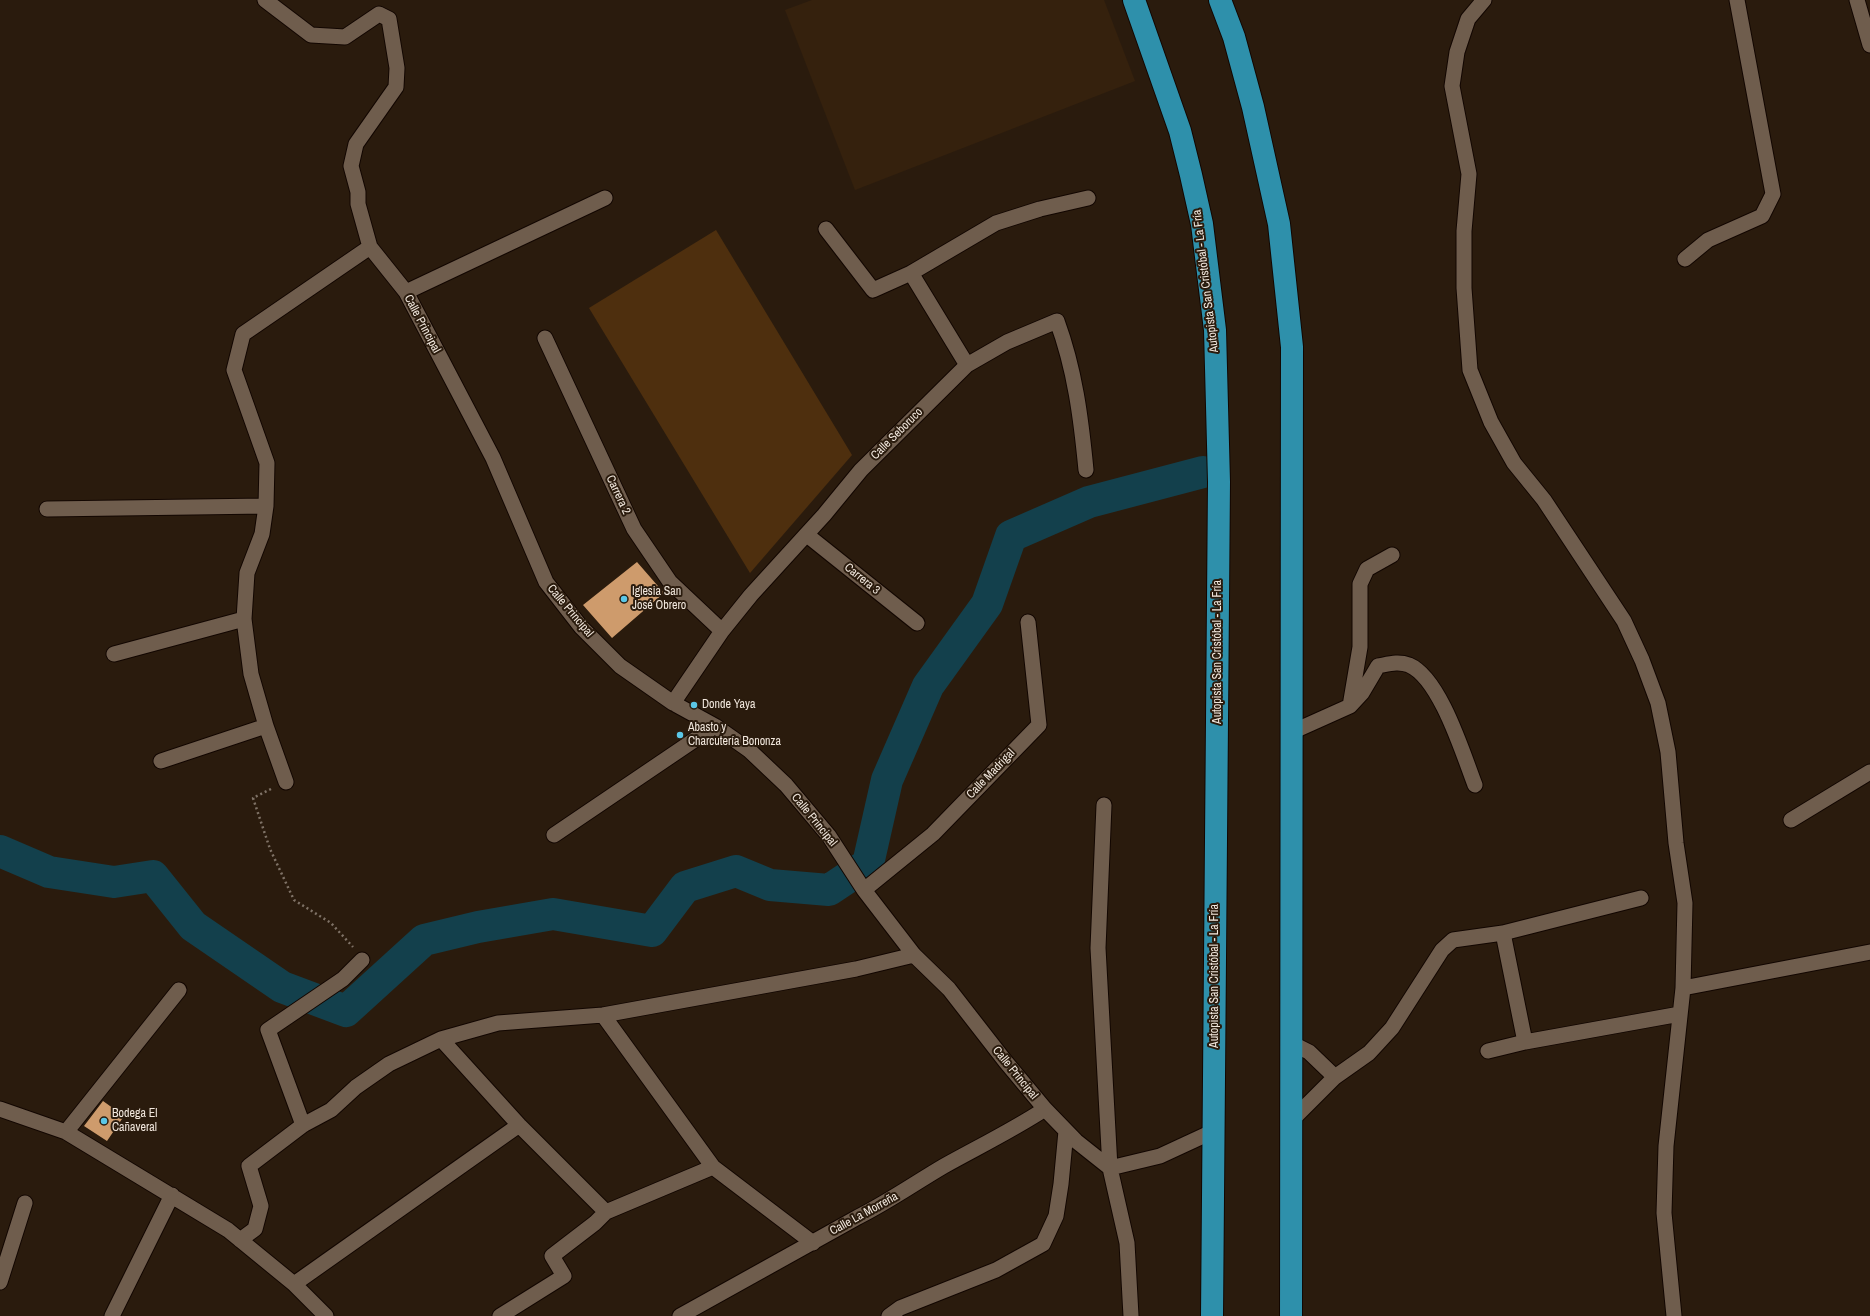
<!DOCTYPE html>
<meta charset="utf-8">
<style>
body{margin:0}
canvas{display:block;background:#2a1b0d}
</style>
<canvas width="1870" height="1316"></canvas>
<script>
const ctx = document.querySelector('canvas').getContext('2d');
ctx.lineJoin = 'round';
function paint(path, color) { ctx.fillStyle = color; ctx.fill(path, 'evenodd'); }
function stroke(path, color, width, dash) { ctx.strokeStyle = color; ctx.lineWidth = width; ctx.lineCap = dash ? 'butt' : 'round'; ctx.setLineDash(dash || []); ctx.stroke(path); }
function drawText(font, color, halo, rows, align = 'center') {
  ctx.font = font + ' "Archivo Narrow",sans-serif'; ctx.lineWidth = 4; ctx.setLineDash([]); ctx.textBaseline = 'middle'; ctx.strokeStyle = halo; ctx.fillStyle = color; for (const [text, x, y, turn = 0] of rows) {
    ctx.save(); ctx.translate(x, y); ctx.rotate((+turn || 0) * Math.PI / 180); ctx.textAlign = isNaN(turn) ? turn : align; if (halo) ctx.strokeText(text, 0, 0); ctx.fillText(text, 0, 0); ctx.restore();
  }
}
paint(new Path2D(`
 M812,0H1104L1135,81L855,190L785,10Z`), '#35210d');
paint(new Path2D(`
 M716,230L852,455L750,573L589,308Z`), '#4e2f0e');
stroke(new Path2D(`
 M0,851L49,872L114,882L153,876L193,926L282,987L346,1011L424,940L478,927L553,914L652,931L685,887L736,871L770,885L829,890L868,864L887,780L928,686L987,604L1011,536L1089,502L1203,472`), '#13404c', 32);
paint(new Path2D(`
 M637,562L664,593L612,638L583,605Z
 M103,1101L124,1116L107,1141L84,1126Z`), '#ce9b6c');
const street = new Path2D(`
 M265,0L311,35L345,37L379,14L389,19L397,68L396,87L356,144L351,166L358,192V204L370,247L406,292L493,458L546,582L581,627L620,666L673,703L715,726L749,750L786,785L829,836L864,890L914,955L949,989L1005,1061L1045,1109L1076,1141L1110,1168
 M1484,0L1468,19L1457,52L1452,86L1469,174L1464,231V288L1470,370L1491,422L1514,463L1544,500L1624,621L1642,660L1658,703L1668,752L1676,843L1685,903L1683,988L1666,1146L1664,1213L1674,1316
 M1857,0L1870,45
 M826,229L873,290L911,273L996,223L1040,209L1088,198
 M1685,259L1708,240L1762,216L1773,194L1737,0
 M911,273L967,365
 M406,292L605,198
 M545,338L634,529L670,582L722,631
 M47,509L266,506
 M807,535L917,623
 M114,654L244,619
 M673,703L722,631L751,595L824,515L861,470L967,365L1007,342L1057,321C1075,370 1081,418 1086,470
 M1350,706L1360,647V584L1367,569L1392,555
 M1292,732L1350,706L1362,693L1378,666C1389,664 1398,661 1409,665C1440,678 1463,754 1475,785
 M161,761L266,726
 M286,782L266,726L251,674L244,619L247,573L262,534L266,506L267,463L234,370L243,334L370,247
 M1104,805L1098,948L1110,1168L1127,1243L1131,1316
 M1791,820L1870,772
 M554,835L715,726
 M864,890L933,834L1039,725L1028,622
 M1683,988L1870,952
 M603,1015L713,1167L813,1243
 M441,1039L519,1125L606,1212L713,1167
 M1525,1042L1503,933L1641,898
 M1291,1043L1309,1052L1335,1077
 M1488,1051L1525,1042L1680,1014
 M0,1109L66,1132L228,1230L294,1284L326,1316
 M1291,1121L1335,1077L1369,1053L1392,1028L1442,950L1453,940L1503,933
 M303,1125L268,1030L343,979L362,960
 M66,1132L179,990
 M1110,1168L1160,1156L1214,1131
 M240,1240L255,1229L261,1206L249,1166L303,1125L331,1110L356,1087L389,1064L441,1039L498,1023L603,1015L856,969L914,955
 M0,1282L25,1203
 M294,1284L519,1125
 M112,1316L172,1195
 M500,1316L564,1276L552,1256L595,1223L606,1212
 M680,1316L858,1217C888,1202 915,1183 944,1166C978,1147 1013,1130 1045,1109
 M889,1316L900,1308L996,1270L1043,1244L1056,1216L1061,1184L1066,1131`);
const highway = new Path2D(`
 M1134,0L1180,131L1191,175L1202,224L1215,330L1219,482L1212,1316
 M1220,0L1234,37L1253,107L1279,224L1292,347L1291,1316`);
stroke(street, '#120600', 17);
stroke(highway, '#120600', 24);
stroke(new Path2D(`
 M271,789L253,798L270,849L294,900L331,923L353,947`), '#7f7266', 2.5, [2, 3]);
stroke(street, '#6f5d4d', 15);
stroke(highway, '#2e90ab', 22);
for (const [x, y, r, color] of [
 [624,599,4,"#5bc7e7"],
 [694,705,4,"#5bc7e7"],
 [680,735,4,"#5bc7e7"],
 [104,1121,4,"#5bc7e7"]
]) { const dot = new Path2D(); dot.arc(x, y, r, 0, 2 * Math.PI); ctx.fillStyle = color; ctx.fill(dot); stroke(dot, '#2a1b0d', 1.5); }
drawText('12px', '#f1e7dd', '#2a1b0d', [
 ["Autopista San Cristóbal - La Fría",1206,281,-97],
 ["Calle Principal",422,324,62],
 ["Calle Seboruco",897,434,-45],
 ["Carrera 2",618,495,65],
 ["Carrera 3",862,579,39],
 ["Calle Principal",570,611,50],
 ["Autopista San Cristóbal - La Fría",1218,652,-90],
 ["Calle Madrigal",991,774,-46],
 ["Calle Principal",814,820,51],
 ["Autopista San Cristóbal - La Fría",1215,976,-90],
 ["Calle Principal",1015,1073,51],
 ["Calle La Morreña",864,1214,-29]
]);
drawText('12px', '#f1e7dd', '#2a1b0d', [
 ["Iglesia San",632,592],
 ["José Obrero",632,606],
 ["Donde Yaya",702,705],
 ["Abasto y",688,728],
 ["Charcutería Bononza",688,742],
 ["Bodega El",112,1114],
 ["Cañaveral",112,1128]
], 'left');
</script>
